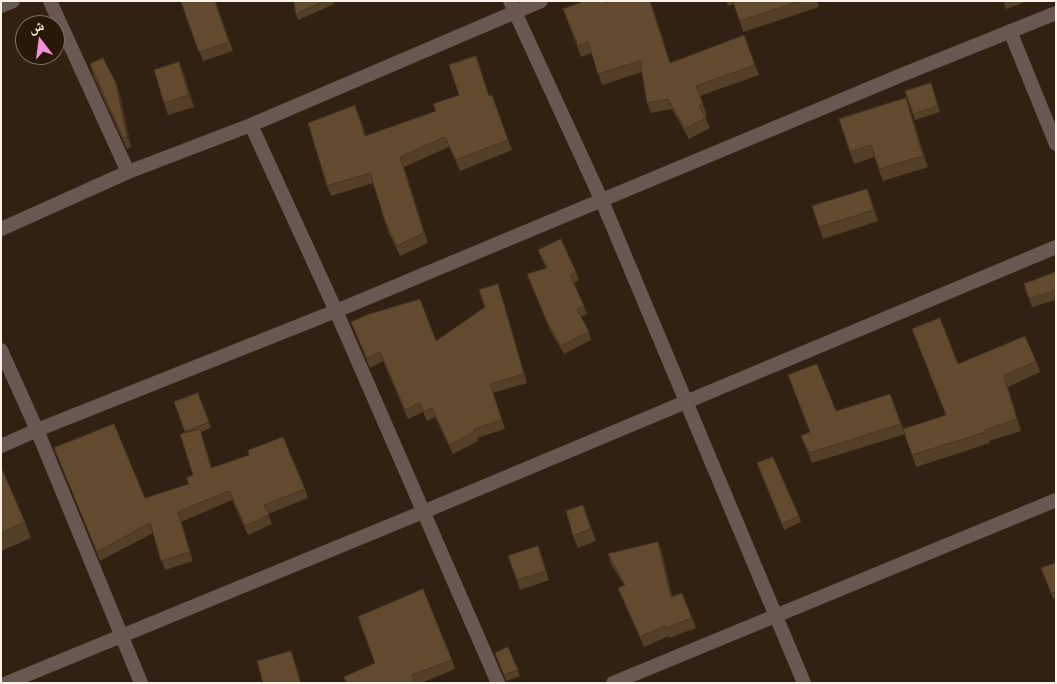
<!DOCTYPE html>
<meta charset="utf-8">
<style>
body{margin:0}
#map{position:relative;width:1057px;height:684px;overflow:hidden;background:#312112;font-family:"Open Sans","Noto Naskh Arabic",sans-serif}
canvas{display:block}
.frame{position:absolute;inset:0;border:2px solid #fdf2e8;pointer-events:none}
.north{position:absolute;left:15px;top:15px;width:50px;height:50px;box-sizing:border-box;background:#271808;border:1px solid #7d6f62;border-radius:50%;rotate:345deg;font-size:14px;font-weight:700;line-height:20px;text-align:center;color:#fdf2e8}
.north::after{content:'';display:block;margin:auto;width:18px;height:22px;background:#f391d6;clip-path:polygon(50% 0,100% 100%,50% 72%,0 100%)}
</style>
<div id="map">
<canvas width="1057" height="684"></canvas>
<div class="frame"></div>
<div class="north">ش</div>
</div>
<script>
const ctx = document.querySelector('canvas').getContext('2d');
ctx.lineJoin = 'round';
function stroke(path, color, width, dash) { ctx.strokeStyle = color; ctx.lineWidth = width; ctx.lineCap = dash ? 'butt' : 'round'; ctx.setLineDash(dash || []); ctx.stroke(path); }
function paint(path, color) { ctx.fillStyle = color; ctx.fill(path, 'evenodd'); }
stroke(new Path2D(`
 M50,1L128,172
 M510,1L602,201L804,683
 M1,6L13,1
 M1010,31L1056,144
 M251,125L336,311L498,683
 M1,229L128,172L251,125L541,1
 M1,350L37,430L141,683
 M1,446L37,430L336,311L904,74L1056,13
 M7,683L423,512L1056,247
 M613,683L1056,500`), '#695852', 14);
paint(new Path2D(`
 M181,1H215L233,51L203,61Z
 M294,1H333L334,4L298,20L296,14Z
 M726,1H817L819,7L743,32L734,4L728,6Z
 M1003,1H1023V3L1006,9Z
 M606,3L671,63L744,35L759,75L700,96L707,115L705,116L710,128L689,139L672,109L651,113L647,103L642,72L602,85L592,53L581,57L563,9Z
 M90,64L120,94L131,147L127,149L93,75Z
 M184,74L194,107L168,115L164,103Z
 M933,89L940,112L915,120L905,91Z
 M492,95L512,150L460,171L449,147L404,167L428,243L400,256L388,231L373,183L331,196L327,186L359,115L366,136Z
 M906,98L928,167L883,181L874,157L854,164L850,152Z
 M871,200L878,221L823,239L819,227Z
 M538,250L576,272L579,280L574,283L587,314L581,317L589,332L591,340L564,354L550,330L530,282L546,268Z
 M1056,272V300L1032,307L1024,284Z
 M498,284L527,383L493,393L505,429L477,438L478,441L453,454L435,417L427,421L423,412L408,419L383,361L370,368L351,322L436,341L485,307Z
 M1036,361L1040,372L1008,387L1021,431L989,441L990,443L916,467L912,455L946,415L958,364Z
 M198,393L211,428L201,432L212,468L305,489L308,498L268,514L272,524L248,535L232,500L181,522L193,561L165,570L153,533L100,561L54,448L145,498L188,484L193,475L186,433L174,402Z
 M890,394L905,434L812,463L801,436L810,432L836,411Z
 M757,463L799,516L801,522L784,530Z
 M1,467L25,522L31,538L1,551Z
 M583,505L596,541L578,548L573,536Z
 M658,542L662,552L672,597L692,618L696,628L669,638V636L644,647L622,598L618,588L624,585L611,564L608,554Z
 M538,546L549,580L520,590L508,556Z
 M1056,563V598L1053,599L1041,568Z
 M508,647L520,676L506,681L495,653Z
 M452,660L455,669L421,683H346L344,677Z`), '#544028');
paint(new Path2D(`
 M179,62L184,74L194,107L189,95Z
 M116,83L120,94L131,147L127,137Z
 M906,98L910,109L928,167L923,156Z
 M498,284L501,293L527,383L524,374Z
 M1004,376L1008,387L1021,431L1017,419Z
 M658,542L662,552L675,607L671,597Z`), '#453420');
const building = new Path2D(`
 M181,1H215L229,42L199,52Z
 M294,1H324L296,14Z
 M585,1H605L606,3L610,1H650L670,63L744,35L755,65L696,86L703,104L699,106L706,118L685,129L668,99L647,103L640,61L598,74L588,42L578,46L563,9Z
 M733,1H801L740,21Z
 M476,56L489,96L492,95L508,140L456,160L445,137L400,157L424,233L397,246L385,221L370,173L327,186L308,123L355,105L365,136L436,111L433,104L459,95L449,65Z
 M103,58L116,83L127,137L123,138L90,64Z
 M179,62L189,95L164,103L154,70Z
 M931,83L938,106L913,114L905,91Z
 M906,98L923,156L879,169L871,145L850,152L839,119Z
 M867,189L874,210L819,227L812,206Z
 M561,239L576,272L570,275L584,306L577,309L589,332L561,346L547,322L527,274L547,268L538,250Z
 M1056,272V290L1029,299L1024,284Z
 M498,284L524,374L490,384L502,420L474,429L475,432L449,445L432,408L424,412L419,403L405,410L380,352L367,359L351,322L369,314L420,299L436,341L485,307L479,290Z
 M940,318L958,364L1025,336L1036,361L1004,376L1017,419L985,430L986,432L912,455L903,429L946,415L912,329Z
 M817,364L836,411L890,394L901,424L809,453L801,436L810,432L788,375Z
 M198,393L209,422L185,432L174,402Z
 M114,424L145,498L189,484L186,478L193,475L180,434L200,429L211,468L249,455L248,450L283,437L305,489L264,505L269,515L245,526L229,491L178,512L190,552L161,561L150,523L97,552L54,448Z
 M773,457L799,516L782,524L757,463Z
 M1,467L25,522L1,533Z
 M583,505L591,529L573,536L566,511Z
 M658,542L671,597L682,593L692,618L666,628L665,626L640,637L618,588L625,585L608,554Z
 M538,546L546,571L517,580L508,556Z
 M1056,563V592L1051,593L1041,568Z
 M423,589L452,660L412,675L415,683H347L344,677L375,663L358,617Z
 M508,647L518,670L504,675L495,653Z
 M291,651L301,683H263L257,661Z`);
paint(building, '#624a2e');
stroke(building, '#453420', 1);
</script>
